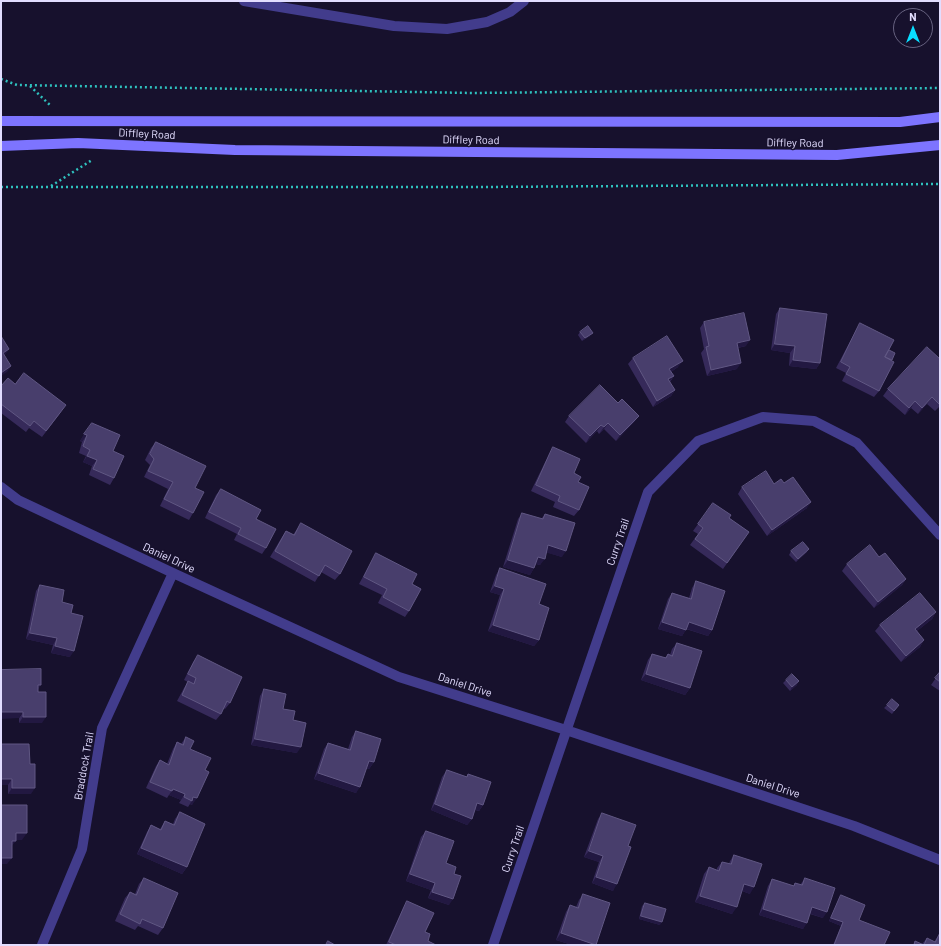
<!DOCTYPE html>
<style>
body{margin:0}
#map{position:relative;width:941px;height:946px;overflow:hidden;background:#17112d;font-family:Barlow,sans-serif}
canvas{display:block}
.frame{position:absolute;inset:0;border:2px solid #e2ddff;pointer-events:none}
.north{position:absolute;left:893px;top:8px;width:40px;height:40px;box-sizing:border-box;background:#17112d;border:1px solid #686381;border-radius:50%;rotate:0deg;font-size:11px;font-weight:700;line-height:16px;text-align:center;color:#e2ddff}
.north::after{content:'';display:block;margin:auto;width:14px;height:18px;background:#09ddff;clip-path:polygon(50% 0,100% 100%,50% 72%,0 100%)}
</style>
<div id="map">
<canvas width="941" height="946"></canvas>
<div class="frame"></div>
<div class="north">N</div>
</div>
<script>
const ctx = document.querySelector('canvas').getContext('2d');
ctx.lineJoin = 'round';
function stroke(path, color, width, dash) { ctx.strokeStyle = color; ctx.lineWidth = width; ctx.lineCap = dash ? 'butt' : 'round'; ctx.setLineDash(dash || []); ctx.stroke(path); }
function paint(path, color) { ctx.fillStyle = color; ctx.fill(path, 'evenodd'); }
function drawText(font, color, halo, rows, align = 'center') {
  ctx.font = font + ' Barlow,sans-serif'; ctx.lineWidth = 3; ctx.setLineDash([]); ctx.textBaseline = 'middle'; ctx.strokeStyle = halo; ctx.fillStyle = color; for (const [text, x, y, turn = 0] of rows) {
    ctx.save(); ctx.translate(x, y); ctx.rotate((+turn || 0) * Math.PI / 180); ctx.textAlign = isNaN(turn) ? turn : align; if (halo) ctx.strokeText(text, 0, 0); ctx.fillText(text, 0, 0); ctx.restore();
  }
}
stroke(new Path2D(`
 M1,79L17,85L473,93L940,88
 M30,86L51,106
 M51,186L92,160
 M1,187H480L940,184`), '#2fc1be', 2.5, [2, 3]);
stroke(new Path2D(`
 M244,1L394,26L447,29L487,22L510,12L524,1`), '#423c8c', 10);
stroke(new Path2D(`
 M1,487L18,500L173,573L399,677L566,730L854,826L940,860
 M42,945L82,849L102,728L173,573
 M493,945L648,492L698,441L763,417L814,421L857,443L940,535`), '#423c8c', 10);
stroke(new Path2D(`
 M1,121L900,122L940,117
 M1,146L78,143L235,150L837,155L940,145`), '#7d74ff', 10);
paint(new Path2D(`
 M780,308L820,363L816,369L789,366L790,353L771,350L776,314Z
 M704,322L746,346L738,348L737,369L707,376L701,353L704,349L700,328Z
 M860,323L889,350L891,360L879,391L874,397L842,381L846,373L836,368L856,330Z
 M580,332L590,336L582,341L578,335Z
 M927,347L940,406L935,411L927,404L918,414L911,408L905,415L883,396L888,389Z
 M633,358L678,367L671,372L674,376L670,382L675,390L671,396L653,407L628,364Z
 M15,384L61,412L42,437L29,428L26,432L1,413V386Z
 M618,403L639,416L634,422L616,441L604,429L599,434L597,431L586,443L565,422L569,416Z
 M92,423L113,451L114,478L110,485L89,475L92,466L83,462L86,456L79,453L82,442L80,441Z
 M156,442L195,488L193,513L189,520L160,506L168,489L144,477L150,465L145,460L151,448Z
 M553,447L574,473L578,482L579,510L574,516L553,507L555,502L531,491L549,454Z
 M784,483L807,508L767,536L738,494L742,487L774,484Z
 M221,489L256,519L266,548L262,554L234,540L237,534L205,518L216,495Z
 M713,503L729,518L749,532L723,569L690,545L698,534L693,531Z
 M522,513L541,519L545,514L562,557L546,552L540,565L536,564L530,575L503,567L518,519Z
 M301,523L340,574L335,580L321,572L315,582L270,557L282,537L286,531L293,535Z
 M791,551L807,552L796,562L789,555Z
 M376,553L412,584L409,611L405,617L378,603L382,595L359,584L372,560Z
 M847,564L906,579L902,585L874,608L842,571Z
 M500,568L539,604V640L534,646L488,631L500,595L490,592L496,575Z
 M696,581L712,630L708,636L686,629L682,636L658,629L668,599L672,593L689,598L692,588Z
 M40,585L62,602L71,613L70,657L51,653L53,645L26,639L36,591Z
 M936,612L932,619L917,631L924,640L920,647L901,662L875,631L880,625Z
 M677,643L690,688L685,695L641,680L648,660L652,654L665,658L668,654L670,655L672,649Z
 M198,655L230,703L225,709L223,708L221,714L216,720L177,701L184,688L188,682L184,680L193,662Z
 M940,672V691L931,685Z
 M786,680L797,685L790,691L783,683Z
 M264,689L293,720L297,753L251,745L260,696Z
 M38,690L42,723H19V718Z
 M887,705H899L892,714L884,708Z
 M356,731L374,762L369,769L366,768L356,793L314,779L324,749L328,743L348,749L352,737Z
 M186,737L190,749L205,770L192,805L190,804L188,807L179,803L181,800L169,795L167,798L146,788L156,766L160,760L167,764L173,749L177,742L181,744Z
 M1,744L31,794H8V785Z
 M447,770L466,777L468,774L483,805L479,811L475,810L472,819L467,825L431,810L442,777Z
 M180,812L187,867L182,874L137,854L147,832L151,825L160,829L165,821L173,824L175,819Z
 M602,813L628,846L613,891L592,883L599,862L584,857L598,819Z
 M426,831L446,863L454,874L449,905L428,898L431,890L406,881L421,837Z
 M734,855L750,894L742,891L732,914L695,902L704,874L709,867L717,870V868L722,862L729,864L730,861Z
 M144,878L163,928L158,935L138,926L135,930L115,921L125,898L130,892L135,894L139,884Z
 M805,878L823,918L810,914L803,929L759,915L768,886L772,879L793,886L795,883L800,885Z
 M583,894L596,945H572L556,940L566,912L570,905L576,907L579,900Z
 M841,895L859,920L884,945H833L841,926L829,921L839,898Z
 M407,901L425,932L428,941L436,945H386L403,908Z
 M645,903L660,925L639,919L642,906Z
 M940,933V945H913L915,941L922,944L927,938L934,942Z`), '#362a5a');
paint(new Path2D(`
 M593,333L590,336L582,341L585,338Z
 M750,340L746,346L732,349L737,343Z
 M775,344L795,346L790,353L771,350Z
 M9,349L5,355L1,358L3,353Z
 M793,360L820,363L816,369L789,366Z
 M683,361L678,367L665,376L669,369Z
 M741,363L737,369L707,376L711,370Z
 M11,366L7,372L1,376V373Z
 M674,376L669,382L668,379Z
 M675,390L671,396L653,407L657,401Z
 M932,397L927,404L918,414L922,408Z
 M915,401L911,408L905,415L909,408Z
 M639,416L634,422L616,441L620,435Z
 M608,423L604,429L599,434L604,427Z
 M601,425L597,431L586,443L590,436Z
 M84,434L87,435L82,442L80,441Z
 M87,456L97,460L92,466L83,462Z
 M811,502L807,508L767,536L772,530Z
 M548,545L566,551L562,557L544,552Z
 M809,549L807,552L796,562L798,559Z
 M538,557L545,559L540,565L533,563Z
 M508,560L534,568L530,575L503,567Z
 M906,579L902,585L874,608L878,602Z
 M495,586L504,589L500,595L490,592Z
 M936,612L932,619L911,636L915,629Z
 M662,622L686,630L682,636L658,629Z
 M689,622L712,630L708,636L684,628Z
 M493,625L539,640L534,646L488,631Z
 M30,633L57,638L53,645L26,639Z
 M924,640L920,647L901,662L906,656Z
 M55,646L74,651L70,657L51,653Z
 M646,674L690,688L685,695L641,680Z
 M799,681L797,685L790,691L792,687Z
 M38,685H41L37,691Z
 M1,712H23L19,718L1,719Z
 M23,717H46L42,723H19Z
 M255,739L301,747L297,753L251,745Z
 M369,761L374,762L369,769L364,767Z
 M318,773L360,787L356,793L314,779Z
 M1,779H12L8,785H1Z
 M12,788H35L31,794H8Z
 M173,789L185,794L181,800L169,795Z
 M193,797L197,798L192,805L190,804Z
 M477,803L483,805L479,811L473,809Z
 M435,804L472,819L467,825L431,810Z
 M16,833H27L22,840H11Z
 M12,841H16L11,847Z
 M141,848L187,867L182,874L137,854Z
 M589,851L603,856L599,862L584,857Z
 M1,858H12L7,864H1Z
 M410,874L435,883L431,890L406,881Z
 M596,877L617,884L613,891L592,883Z
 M744,884L754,887L750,894L740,890Z
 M432,892L453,899L449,905L428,898Z
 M700,896L737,907L732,914L695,902Z
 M812,907L827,912L823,918L808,913Z
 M763,909L807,923L803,929L759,915Z
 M641,916L662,922L660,925L639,919Z
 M831,918L843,922L841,926L829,921Z
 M561,933L595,945H572L556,940Z`), '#221841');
const building = new Path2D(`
 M780,308L827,314L820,363L793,360L795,346L775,344Z
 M744,313L750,340L737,343L741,363L711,370L706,347L709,346L704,322Z
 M860,323L894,340L885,357L894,362L879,391L846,374L850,367L841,362Z
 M588,326L593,333L585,338L580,332Z
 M1,336L9,349L3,353L11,366L1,373Z
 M667,336L683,361L669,369L674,376L668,379L675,390L657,401L633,358Z
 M927,347L940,359V405L932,397L922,408L915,401L909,408L888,389Z
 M889,350L895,353L892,360L885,357Z
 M24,373L66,405L46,431L34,421L30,426L1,404V386L8,378L15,384Z
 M600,385L618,403L622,399L639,416L620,435L608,423L604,427L601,425L590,436L569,416Z
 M92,423L120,435L113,451L124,456L114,478L93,469L97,460L87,456L90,450L83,446L87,435L84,434Z
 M156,442L206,466L195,488L204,492L193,513L164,499L173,482L148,471L154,459L150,454Z
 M553,447L580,459L574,473L581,477L578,482L589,487L579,510L558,501L560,496L536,485Z
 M766,471L774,484L781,479L784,483L793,477L811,502L772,530L742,487Z
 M221,489L261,510L256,519L276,529L266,548L238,534L241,528L209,512Z
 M713,503L731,515L729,518L749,532L727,563L695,539L703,528L698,524Z
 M522,513L543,519L545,514L575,523L566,551L548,545L545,559L538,557L534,568L508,560Z
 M301,523L352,551L340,574L325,565L319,576L275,551L286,531L294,535Z
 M803,542L809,549L798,559L791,551Z
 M870,545L879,557L885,553L906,579L878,602L847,564Z
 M376,553L417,574L412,584L421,589L409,611L383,597L387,589L364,577Z
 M500,568L546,584L539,604L549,608L539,640L493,625L504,589L495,586Z
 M696,581L725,591L712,630L689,622L686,630L662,622L672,593L691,599Z
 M40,585L64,590L62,602L73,605L71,613L83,616L74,651L55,646L57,638L30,633Z
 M920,593L936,612L915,629L924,640L906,656L880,625Z
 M677,643L702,651L690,688L646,674L652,654L666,658L668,654L672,656Z
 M198,655L242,677L230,703L227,701L221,714L182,695L188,681L194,684L196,678L188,674Z
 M41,669V685H38V692H46V717H23V712H1V670Z
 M940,672V682L935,678Z
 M792,674L799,681L792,687L786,680Z
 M264,689L286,694L283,709L295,711L293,720L306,723L301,747L255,739Z
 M892,699L899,705L894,711L887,705Z
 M356,731L381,739L374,762L369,761L360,787L318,773L328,743L350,750Z
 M186,737L194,741L190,749L211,758L205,770L209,772L197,798L193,797L192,801L184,797L185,794L173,789L172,791L150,782L160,760L169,765L177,742L183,745Z
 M1,744H29L30,764H35V788H12V779H1Z
 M447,770L467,777L468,774L491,782L483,805L477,803L472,819L435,804Z
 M1,805H27V833H16V841H12V858H1Z
 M180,812L205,824L187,867L141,848L151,825L161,830L165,821L174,825Z
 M602,813L636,825L628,846L631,847L617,884L596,877L603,856L589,851Z
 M426,831L454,841L446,863L456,867L454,874L461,876L453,899L432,892L435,883L410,874Z
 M734,855L762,864L754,887L744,884L737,907L700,896L709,867L719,871L722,862L731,864Z
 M144,878L178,893L163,928L142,919L140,924L120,914L130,892L136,895Z
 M805,878L835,888L827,912L812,907L807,923L763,909L772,879L794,886L795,883L802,885Z
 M583,894L610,903L596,945L561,933L570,905L578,908Z
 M841,895L865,905L859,920L890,932L884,945H834L843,922L831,918Z
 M407,901L434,913L425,932L430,934L428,941L436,945H396L389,942Z
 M645,903L666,909L662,922L641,916Z
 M940,933V945H914L915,941L924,945L927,938L935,942Z
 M328,941L335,945H326Z`);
paint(building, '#483e6c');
stroke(building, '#605783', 1);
drawText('11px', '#e2ddff', '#17112d', [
 ["Diffley Road",147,134,3],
 ["Diffley Road",471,140,1],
 ["Diffley Road",795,143,1],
 ["Curry Trail",618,542,-71],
 ["Daniel Drive",169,558,25],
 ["Daniel Drive",465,685,18],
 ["Braddock Trail",84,766,-80],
 ["Daniel Drive",773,786,18],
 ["Curry Trail",513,849,-71]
]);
</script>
